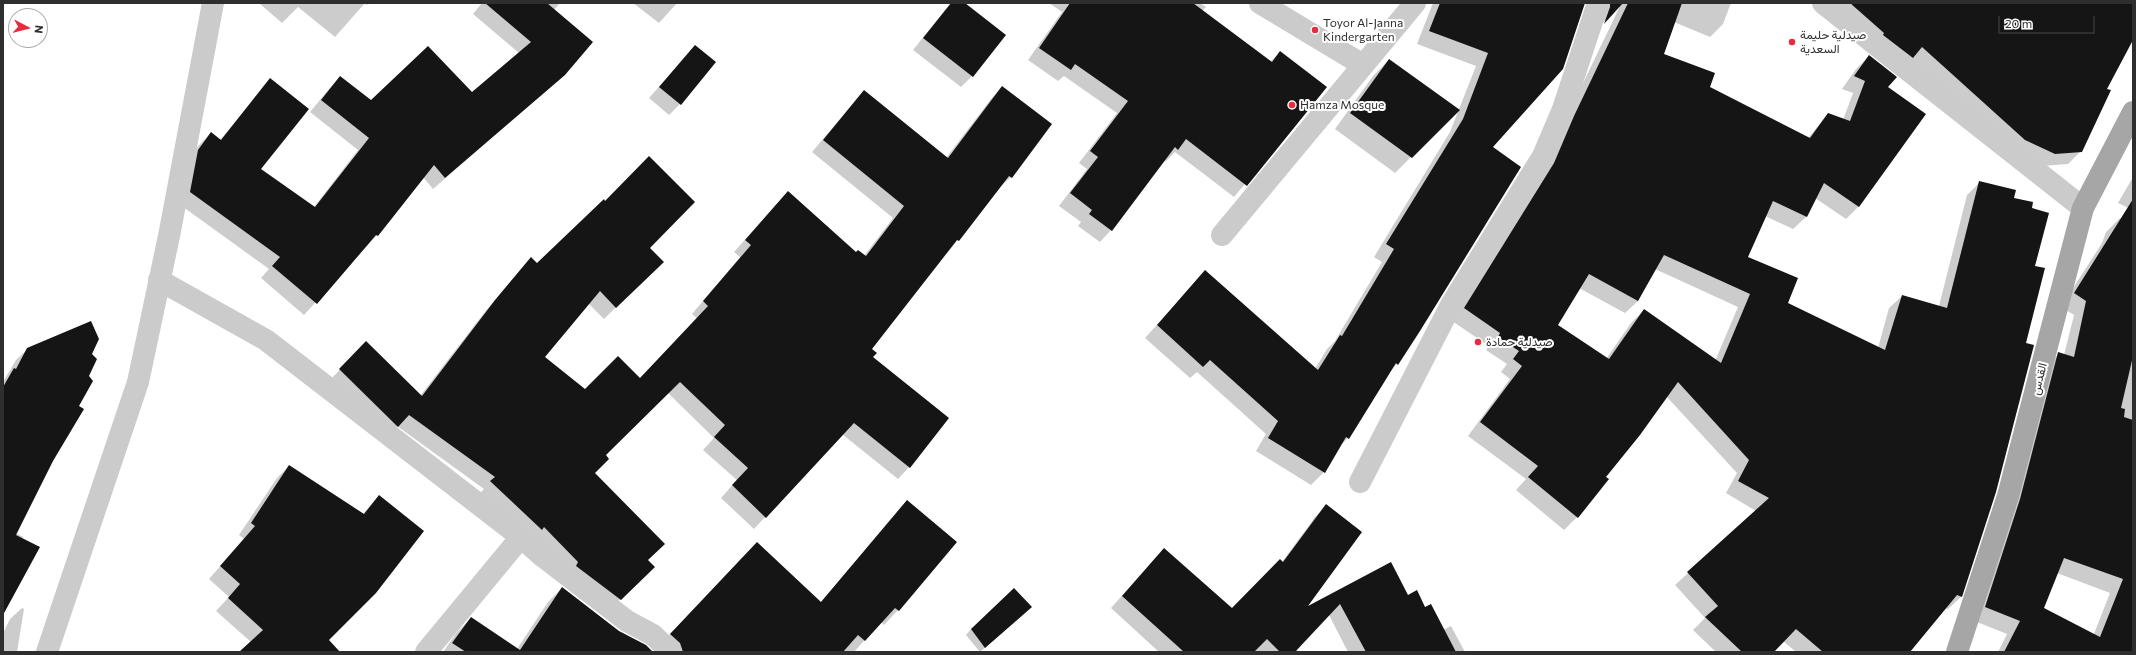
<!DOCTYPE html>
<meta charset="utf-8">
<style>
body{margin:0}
#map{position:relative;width:2136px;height:655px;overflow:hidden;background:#fff;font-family:Commissioner,sans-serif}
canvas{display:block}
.frame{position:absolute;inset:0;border:4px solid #2e2e2e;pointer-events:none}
.north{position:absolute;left:8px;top:8px;width:40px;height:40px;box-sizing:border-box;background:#fff;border:1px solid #ababab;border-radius:50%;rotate:97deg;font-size:11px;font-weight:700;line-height:16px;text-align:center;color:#2e2e2e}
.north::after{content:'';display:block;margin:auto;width:14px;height:18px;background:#ec2a3e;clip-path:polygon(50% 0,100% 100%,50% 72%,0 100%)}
.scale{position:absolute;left:1998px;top:16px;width:97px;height:18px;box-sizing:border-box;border:2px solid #2e2e2e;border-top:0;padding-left:5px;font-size:12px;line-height:14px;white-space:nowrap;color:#2e2e2e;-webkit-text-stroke:3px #fff;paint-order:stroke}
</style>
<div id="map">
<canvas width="2136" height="655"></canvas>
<div class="frame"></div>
<div class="north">N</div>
<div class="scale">20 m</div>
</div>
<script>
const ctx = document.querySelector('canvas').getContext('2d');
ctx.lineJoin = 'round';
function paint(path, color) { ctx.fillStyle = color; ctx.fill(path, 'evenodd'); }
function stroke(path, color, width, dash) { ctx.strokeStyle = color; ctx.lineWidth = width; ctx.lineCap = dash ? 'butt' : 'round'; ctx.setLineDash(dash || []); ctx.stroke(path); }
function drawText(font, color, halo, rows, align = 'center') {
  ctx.font = font + ' Commissioner,Vazirmatn,sans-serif'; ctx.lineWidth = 4; ctx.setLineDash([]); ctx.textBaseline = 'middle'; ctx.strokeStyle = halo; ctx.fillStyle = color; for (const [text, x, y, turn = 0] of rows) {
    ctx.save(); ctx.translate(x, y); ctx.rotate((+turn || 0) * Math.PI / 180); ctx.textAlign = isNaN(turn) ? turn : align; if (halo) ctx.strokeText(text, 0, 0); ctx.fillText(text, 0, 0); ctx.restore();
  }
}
paint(new Path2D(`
 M259,3H370L367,5L365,3L335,37L298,7L282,23Z
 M482,3H560L554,10L561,77L433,189L423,177L377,235L304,315L261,278L269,269L179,204L187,162L199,145L211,133L220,140L270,80L260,169L314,207L358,150L310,112L329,89L340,77L371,102L472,93L519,53L473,14Z
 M633,3H677L659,23Z
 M951,3H963L972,76L961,87L913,50Z
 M1049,3H1200L1206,7L1202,11L1270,62L1280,52L1326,87L1234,197L1175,152L1166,161L1164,160L1111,230L1100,242L1078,226L1081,222L1059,206L1087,169L1079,163L1117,113L1064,76L1058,81L1028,60L1062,12Z
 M1433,3H1731L1723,24L1710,37L1674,22L1663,55L1708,87L1808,138L1828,114L1843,120L1853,93L1842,89L1856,69L1869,56L1886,87L1924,114L1858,207L1846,219L1815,198L1806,217L1793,229L1765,216L1746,257L1787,303L1878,348L1889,308L1902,296L1939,306L1967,195L1980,182L2030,209L2034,267L2025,343L1995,492L1961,597L1948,609L1944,608L1907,652H1796L1783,641L1773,652H1716L1693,630L1705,618L1675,585L1756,511L1726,493L1737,473L1666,396L1604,477L1577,517L1564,530L1516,490L1526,479L1468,436L1510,379L1501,372L1507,364L1486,350L1489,346L1452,321L1561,129L1621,4L1593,33L1589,4L1584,3L1492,147L1397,364L1388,373L1348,438L1339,447L1324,472L1311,485L1256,451L1266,434L1197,372L1190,378L1145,338L1205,272L1315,369L1327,349L1335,341L1382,262L1374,257L1450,132L1476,66L1417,44ZM1655,269L1738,307L1715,361L1644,310L1631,323L1606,359L1557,325L1579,288L1625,313L1638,301Z
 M1823,3H2133V37L2106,89L2081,151L2068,164L2042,166Z
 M695,46L680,104L669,115L649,98Z
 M1389,60L1458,110L1395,173L1335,129L1373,76Z
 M1002,87L1011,177L999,188L870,350L909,467L898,479L842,434L754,529L721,498L737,480L703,450L714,438L668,393L605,455L594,473L647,560L653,567L608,611L479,494L484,489L397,426L386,438L328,382L366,343L420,396L484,313L531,259L537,264L649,248L651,273L604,319L588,303L543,357L585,390L640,379L697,318L692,314L740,257L734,252L777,204L856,253L864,256L893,218L812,152L864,91L946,158L991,99Z
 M2133,177V210L2118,203Z
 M2120,218L2133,221V652H2096L2088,649L2110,593L2057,573L2043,609L2073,652H1998L2007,634L1972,620L2045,367L2059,354L2064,355L2074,315L2061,307L2102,243L2106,232Z
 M28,349L90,355L88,376L78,406L16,533L23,537L3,614V382L16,360Z
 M289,466L363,514L379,496L327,640L339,652H241L251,642L216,611L229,597L209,579L244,539L239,535L277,478Z
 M907,501L956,543L898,610L884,625L881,622L854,652H659L656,649L743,557L820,603Z
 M1326,506L1305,608L1390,564L1407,596L1425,609L1443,630L1451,626L1465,652H1348L1329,615L1296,649L1299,652H1159L1111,608L1153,561L1231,609L1282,562L1315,517Z
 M562,588L619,632L651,652H443L457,632L471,618L517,649L548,602Z
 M22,608L24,609L17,652H3V633L10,619Z
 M1025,613L980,652L966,635L971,629Z`), '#0003');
paint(new Path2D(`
 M485,3H547L593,42L565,75L445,178L434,165L378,236L376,235L317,304L272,266L280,257L190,192L198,150L211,132L221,140L270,78L309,109L261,169L315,207L369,138L321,100L340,76L371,100L428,46L472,92L531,42Z
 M951,3H965L1006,35L973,77L923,38Z
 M1070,3H1193L1272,62L1280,51L1327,87L1247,186L1186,139L1178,150L1175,147L1112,231L1089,214L1092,210L1070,193L1098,157L1090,151L1128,101L1075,64L1071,70L1039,48Z
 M1440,3H1585L1563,69L1493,147L1521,167L1420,331L1398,365L1396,363L1349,439L1346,437L1325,473L1268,438L1278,421L1210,360L1203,367L1157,325L1205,270L1318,370L1340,335L1342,336L1394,249L1386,244L1463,119L1488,53L1429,31Z
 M1610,3H1623L1604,24L1610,7Z
 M1628,3H1682L1664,54L1715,73L1710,87L1810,138L1828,113L1850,121L1865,81L1854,76L1869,55L1897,77L1888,87L1926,114L1859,207L1824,183L1807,217L1773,201L1748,257L1798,278L1788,303L1885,350L1902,295L1947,308L1979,181L2016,190L2014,198L2033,202L2032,208L2049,213L2035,266L2045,268L2026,343L2034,345L1996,492L1962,597L1957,595L1910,652H1823L1796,629L1774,652H1742L1705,617L1718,606L1687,572L1769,498L1738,481L1749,460L1678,382L1640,435L1606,477L1609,479L1578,518L1528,477L1538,466L1480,422L1522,366L1513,359L1519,351L1498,337L1500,333L1464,308L1554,163L1574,116ZM1664,255L1750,294L1721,363L1644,309L1609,359L1558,325L1589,274L1638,301Z
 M1850,3H2133V40L2107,89L2111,90L2082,152L2055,154L2025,140L1922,47L1913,58L1883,35L1884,33Z
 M695,45L716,62L681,105L659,87Z
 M1389,59L1460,110L1412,158L1350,113Z
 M1002,86L1052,124L1012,178L1009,176L959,241L957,240L872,349L877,353L873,357L949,418L910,468L854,423L766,518L732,485L748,468L714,437L725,425L680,382L606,455L609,459L595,473L665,544L648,560L655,567L621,600L576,566L578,562L544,527L542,530L490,481L495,477L409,415L398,427L339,369L366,341L422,396L495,300L531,257L537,263L604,199L605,201L649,156L695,202L650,248L664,262L616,308L600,291L545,357L585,389L618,356L640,378L708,306L703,301L751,245L745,240L788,191L856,252L858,250L866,256L904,206L823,140L864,90L948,158Z
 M2133,199V356L2121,408L2125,409L2124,417L2133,420V652H2004L2020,621L1985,607L2020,499L2058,352L2074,357L2086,301L2074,293ZM2064,558L2123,579L2100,637L2044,608Z
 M91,321L99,339L92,354L97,359L89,376L93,381L79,406L84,409L53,461L16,535L40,547L3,615V387L14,368L16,369L27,348Z
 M289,465L364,514L379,495L424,531L376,593L329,640L340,652H239L263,630L228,598L240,584L220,566L255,526L251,523Z
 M907,500L957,542L899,611L895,608L865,641L858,635L843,652H683L680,643L670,634L757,542L821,602Z
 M1326,504L1362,532L1308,606L1391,562L1408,595L1417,590L1425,607L1431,604L1456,652H1366L1340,604L1295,652H1280L1267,639L1254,652H1184L1122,596L1164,548L1232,608L1280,559L1283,562Z
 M562,587L619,631L646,645L653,652H466L452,643L471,617L520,650Z
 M1014,588L1032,607L985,648L971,629Z`), '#151515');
stroke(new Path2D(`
 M1260,3L1363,65
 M1823,3L2083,208
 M1222,235L1415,3
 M159,280L266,340L521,537
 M1360,482L1451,305L1543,156L1563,109L1598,3
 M47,652L138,382L169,236L213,3
 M426,652L521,537L541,555L627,621L653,635L671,652`), '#cbcbcb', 22);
stroke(new Path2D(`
 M1957,652L2008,496L2083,208L2133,112`), '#a6a6a6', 22);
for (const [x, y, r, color] of [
 [1315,30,4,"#ec2a3e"],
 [1792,42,4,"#ec2a3e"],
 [1292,105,4,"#ec2a3e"],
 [1478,342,4,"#ec2a3e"]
]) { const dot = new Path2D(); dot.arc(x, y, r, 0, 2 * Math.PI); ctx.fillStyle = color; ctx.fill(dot); stroke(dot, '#fff', 1.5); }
drawText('12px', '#2e2e2e', '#fff', [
 ["Toyor Al-Janna",1323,23],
 ["Kindergarten",1323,37],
 ["صيدلية حليمة",1800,35],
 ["السعدية",1800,49],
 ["Hamza Mosque",1300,105],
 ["صيدلية حمادة",1486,342]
], 'left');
drawText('12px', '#2e2e2e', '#fff', [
 ["القدس",2039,379,-76]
]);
</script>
